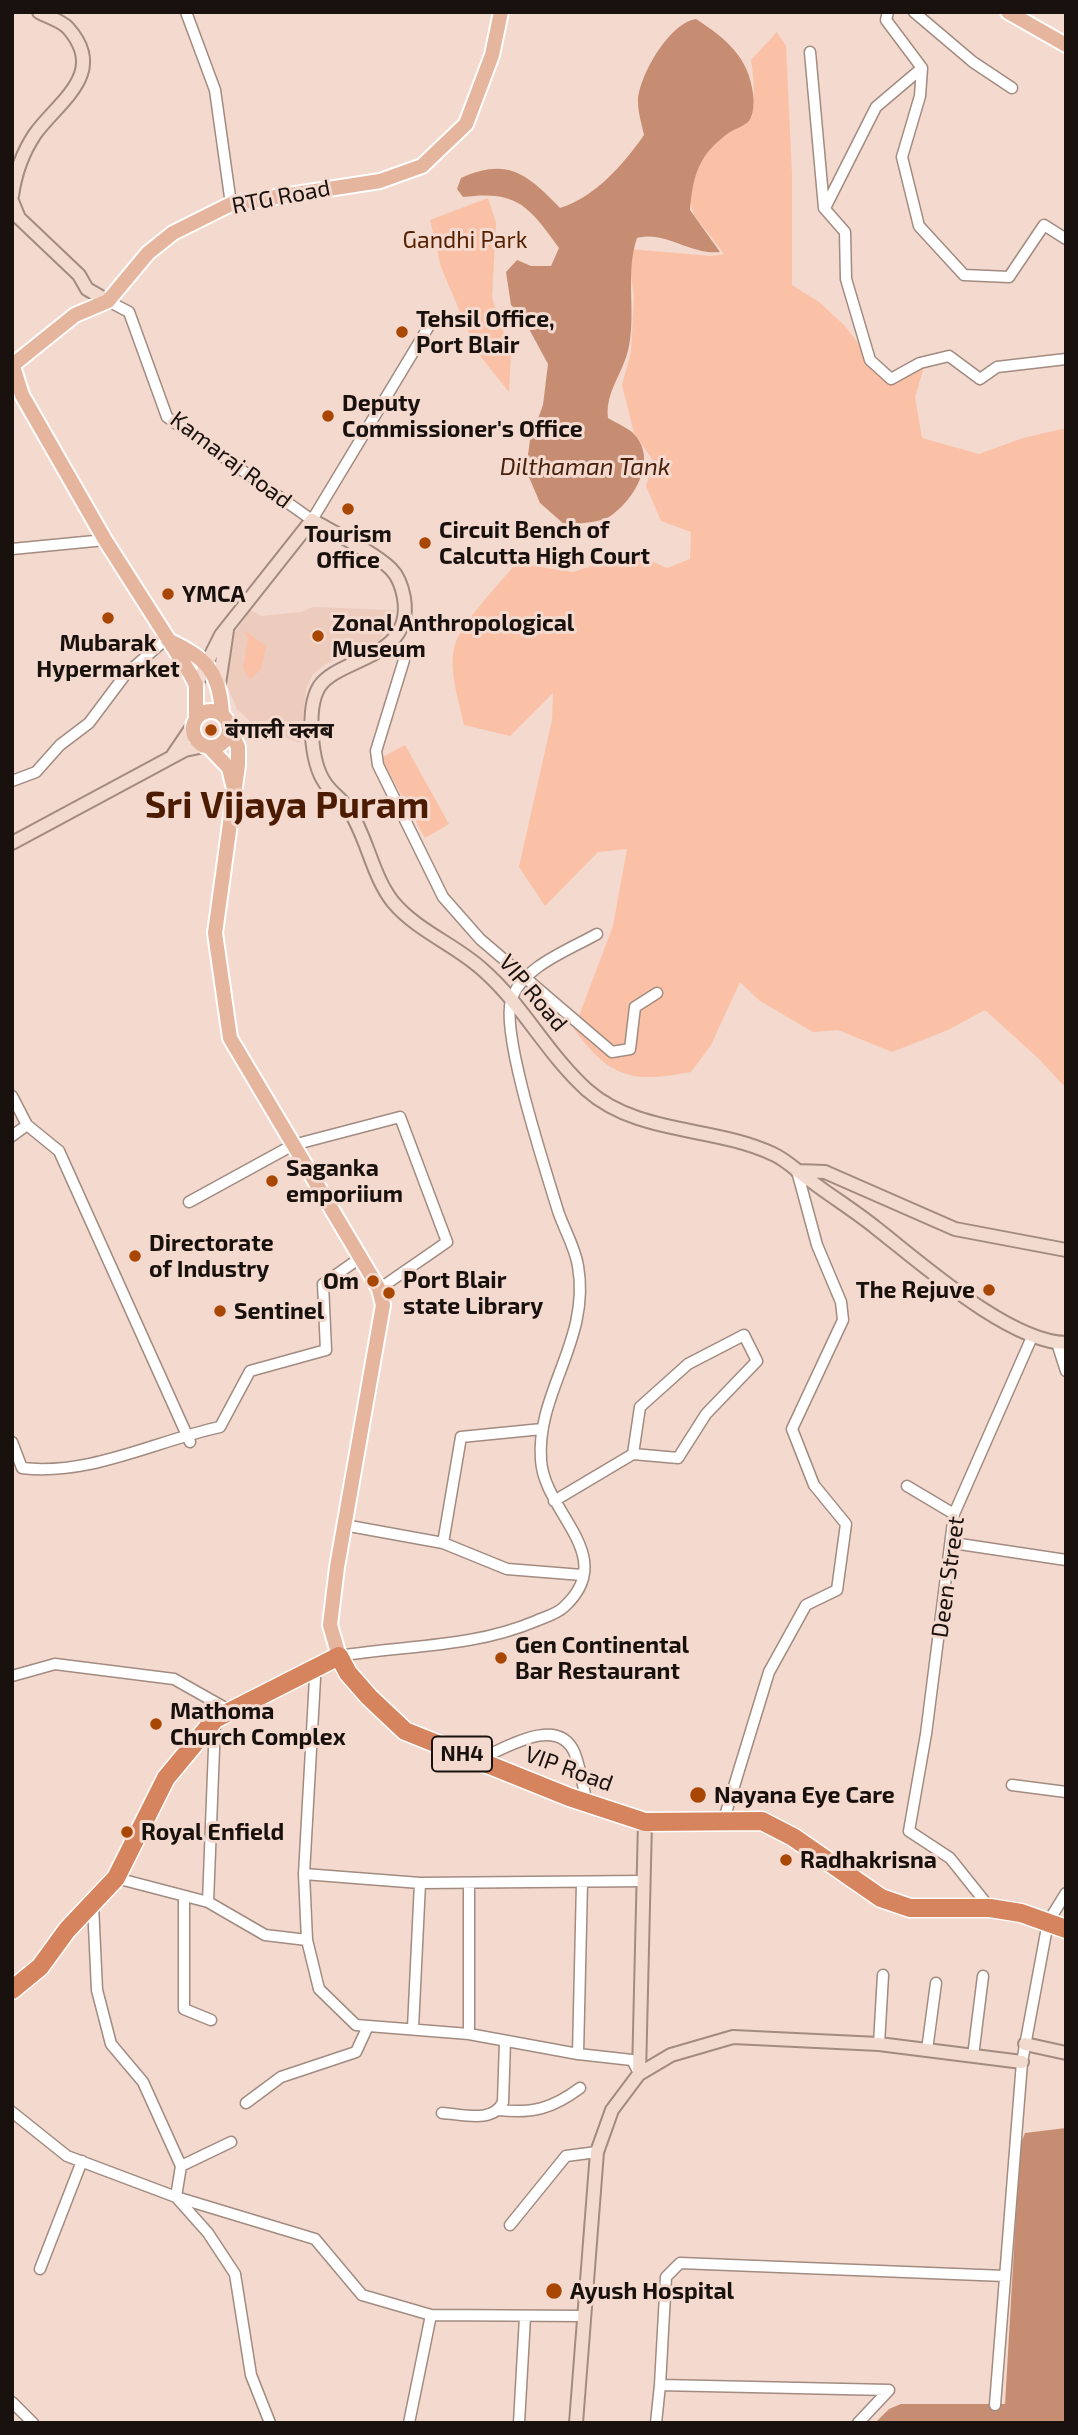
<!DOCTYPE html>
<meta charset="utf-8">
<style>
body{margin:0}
#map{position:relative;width:1078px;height:2435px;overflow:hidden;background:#f3d9ce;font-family:"Exo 2",sans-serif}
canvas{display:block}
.frame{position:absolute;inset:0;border:14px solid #19110d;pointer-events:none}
</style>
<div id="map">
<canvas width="1078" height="2435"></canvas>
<div class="frame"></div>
</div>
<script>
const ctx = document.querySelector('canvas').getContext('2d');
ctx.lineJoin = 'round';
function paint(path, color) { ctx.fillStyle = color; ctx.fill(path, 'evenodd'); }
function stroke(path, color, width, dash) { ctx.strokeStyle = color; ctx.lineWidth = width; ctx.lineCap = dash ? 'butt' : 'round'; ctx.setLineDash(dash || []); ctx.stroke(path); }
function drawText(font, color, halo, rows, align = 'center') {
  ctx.font = font + ' "Exo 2","Noto Sans Devanagari",sans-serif'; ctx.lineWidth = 6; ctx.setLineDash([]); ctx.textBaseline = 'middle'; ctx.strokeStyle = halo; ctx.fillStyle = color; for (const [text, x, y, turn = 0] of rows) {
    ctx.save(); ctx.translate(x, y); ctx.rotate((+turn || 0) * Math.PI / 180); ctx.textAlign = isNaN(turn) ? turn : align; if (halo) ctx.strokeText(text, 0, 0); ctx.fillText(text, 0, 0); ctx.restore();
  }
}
paint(new Path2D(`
 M313,607L395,610L380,640L326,664L313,674L306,689L300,743L256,727L237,709L228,688L226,664L232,637L250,610L262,616L301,612Z`), '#edcbbd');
paint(new Path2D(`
 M777,32L786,46L792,174V285L819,302L844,325L889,382L924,367L915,397L922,438L979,454L1023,438L1066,428V1088L1039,1059L985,1010L948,1030L892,1052L838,1030L813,1032L760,1001L740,982L711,1045L691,1072C633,1083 610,1079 574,1029L613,926L627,849L598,852L545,906L519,867L552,720L553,693L510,736L464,725C459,701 449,673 454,648C459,624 500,584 516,563L573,572L624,556H640L667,568L690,559L691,532L661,521L646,486L654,462L634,433L622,385L631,352L634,296L629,265L630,249L711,256L724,254L694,215L687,190L709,142C755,125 758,106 751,60Z
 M488,198L496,223L492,298L511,354L509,392L477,352L441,267L430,220Z
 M244,630L266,646L261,669L250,680L243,668L248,639Z
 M405,745L449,824L425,838L381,758Z`), '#fbc1a6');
paint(new Path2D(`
 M696,19C725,38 749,57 753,94C754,101 754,114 749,121C745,125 736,129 730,132C699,154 693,174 690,210L720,252C690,255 665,230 637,238C625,273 636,310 629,346C624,373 605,391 608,418C616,423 626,427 632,432C660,458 634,501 609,517C598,523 578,523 565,525L540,503L526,470L530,440L543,405L548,364L522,316L511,305L506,272L517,260L531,266H551L559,248C529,206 517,190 463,197L457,189L461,178C508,157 527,174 560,208C595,197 623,165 644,135C642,125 638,113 638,102C638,77 670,22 696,19Z
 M1066,2128V2423H875L889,2409L901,2404H1005L1020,2146L1025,2133Z`), '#c78d72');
const street = new Path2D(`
 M186,12L215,90L231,204
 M888,12L886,20L922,68L920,96L902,157L919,226L964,275L1009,277L1044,225L1066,239
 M914,12L973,62L1012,88
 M810,52L824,208L845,232L846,279L870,360L891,379L920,363L949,356L980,379L997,367L1066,359
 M825,208L876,107L922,68
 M108,301L129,312L167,417L312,520L432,321
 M12,549L105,540
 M383,650L400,651L404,660L376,751L378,765L443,897L480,939L612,1052L630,1049L635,1007L657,993
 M12,781L36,772L60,745L89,723L125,675L166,639
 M12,1096L27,1125L59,1151L190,1442
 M12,1136L27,1125
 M189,1202L293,1145L400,1117L447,1242L379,1289
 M1057,1343L1066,1371
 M12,1442L22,1468C90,1476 155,1441 220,1427L250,1371L326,1350L323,1284L360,1258
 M907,1486L954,1514
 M554,1501L633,1454L678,1458L706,1414L757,1361L744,1335L688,1364L640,1407L633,1454
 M344,1525L443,1543L507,1569L582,1575
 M443,1543L461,1437L542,1429
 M953,1543L1066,1560
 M339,1656C406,1645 472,1648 536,1621C545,1617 557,1614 564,1607C620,1556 544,1513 541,1460C536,1392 591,1340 578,1266C575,1247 564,1229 558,1211C546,1171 501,1035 511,1001C521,967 569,950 597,934
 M312,1669L315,1678L304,1874L307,1940L319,1989L356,2025L469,2034L578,2054L632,2060L639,2073
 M12,1676L55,1664L174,1679L229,1710
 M215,1723L208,1902L265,1935L307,1940
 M478,1760C504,1749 559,1713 575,1754C581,1770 583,1787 587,1803
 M1012,1785L1066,1792
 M724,1819L769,1672L806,1605L837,1590L846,1524L814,1485L792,1429L843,1320L841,1302L817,1245L797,1171
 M304,1874L420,1883L644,1881
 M116,1878L208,1902
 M469,1884V2034
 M184,1896V2009L211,2020
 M93,1905L97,1990L111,2044L143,2082L181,2166L176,2197L315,2239L362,2295L431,2315L584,2316
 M990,1908L950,1858L909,1831L926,1734L954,1514L1032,1337
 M413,2028L420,1883
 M879,2044L883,1975
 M927,2050L936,1983
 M578,2054L582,1883
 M973,2056L983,1976
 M246,2103L281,2077L356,2052L368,2026
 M499,2110C533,2114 553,2108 580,2088
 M12,2112L67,2156L176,2197L208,2233L235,2274L251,2375L270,2423
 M442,2113C462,2114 493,2124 503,2102L505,2041
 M181,2166L231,2142
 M510,2225L566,2156L597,2152
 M40,2269L82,2161
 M660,2385L666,2277L680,2263L1005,2276
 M12,2402L33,2423
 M995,2405L1022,2062L1048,1922L1066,1893
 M409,2423L431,2315
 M519,2423L525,2317
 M656,2423L660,2385L889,2390L858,2423`);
const secondary = new Path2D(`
 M12,196C15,174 23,152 35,134C59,101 108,73 68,28C62,21 48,17 39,12
 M12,201L19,218L79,275L87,289L108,301
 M219,684L227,630
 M196,685L221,635L312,520C333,532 375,553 391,569C399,577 402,587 404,598C414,660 338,657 319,687C306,709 311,763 325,783C332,794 345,801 351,813C368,841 373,877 393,902C417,931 456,945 483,970C523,1005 547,1054 587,1090C638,1135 714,1126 773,1154C787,1160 799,1173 811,1181C832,1197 855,1211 876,1228C921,1263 1009,1342 1066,1343
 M173,755L194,724
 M12,843L185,750L204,746
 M797,1171L825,1172L955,1229L1066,1250
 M1025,2044L1066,2053
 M639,2074L671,2055L733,2037L879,2044L1022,2062
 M576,2423L597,2152L612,2110L639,2074L645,1822`);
const primary = new Path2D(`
 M1008,12L1066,45
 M12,363L22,395L105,540L191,675L196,685V718
 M14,364L75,315L108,301L148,253L173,233L231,204L380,181L422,166L466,124L492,55L501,12
 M168,640C206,658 220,671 222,715
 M193 729a18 18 0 1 1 36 0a18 18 0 1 1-36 0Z
 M228,726L238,747V765L215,933L230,1038L379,1289L383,1305L337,1567L330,1625L339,1656
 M209,747L229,768L233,785`);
const highway = new Path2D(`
 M12,1990L40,1967L67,1930L116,1878L166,1778L215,1719L339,1656L348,1673L369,1697L405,1731L569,1797L645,1822L762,1821L793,1837L881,1898L910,1908H990L1021,1913L1066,1929`);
stroke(street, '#a28b80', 13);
stroke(secondary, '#a28b80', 16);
stroke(primary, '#fff', 18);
stroke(highway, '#fff', 21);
stroke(street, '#fff', 10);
stroke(secondary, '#f3dace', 12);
stroke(primary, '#e6b59e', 14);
stroke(highway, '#d6845d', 18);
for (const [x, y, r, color] of [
 [402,332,7,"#a84604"],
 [328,416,7,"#a84604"],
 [348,509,7,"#a84604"],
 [425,543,7,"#a84604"],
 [168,594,7,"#a84604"],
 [108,618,7,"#a84604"],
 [318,636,7,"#a84604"],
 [211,730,7,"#a84604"],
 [272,1181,7,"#a84604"],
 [135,1256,7,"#a84604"],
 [373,1281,7,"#a84604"],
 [989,1290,7,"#a84604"],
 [389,1293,7,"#a84604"],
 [220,1311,7,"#a84604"],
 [501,1658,7,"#a84604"],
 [156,1724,7,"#a84604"],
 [698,1795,9,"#a84604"],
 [127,1832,7,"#a84604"],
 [786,1860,7,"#a84604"],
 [554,2291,9,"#a84604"]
]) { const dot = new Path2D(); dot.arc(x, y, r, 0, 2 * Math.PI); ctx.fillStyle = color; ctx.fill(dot); stroke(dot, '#f3d9ce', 2.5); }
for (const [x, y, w] of [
 [462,1754,60]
]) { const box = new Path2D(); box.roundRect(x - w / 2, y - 17.5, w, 35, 5); ctx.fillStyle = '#f3d9ce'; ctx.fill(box); stroke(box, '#19110d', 2); }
drawText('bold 21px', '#19110d', null, [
 ["NH4",462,1754]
]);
drawText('23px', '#19110d', '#f3d9ce', [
 ["RTG Road",281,197,-11],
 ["Kamaraj Road",231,460,37],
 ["VIP Road",533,993,50],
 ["Deen Street",948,1577,-82],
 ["VIP Road",569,1769,20]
]);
drawText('23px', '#562101', '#f3d9ce', [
 ["Gandhi Park",465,240]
]);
drawText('bold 23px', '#19110d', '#f3d9ce', [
 ["Tehsil Office,",416,319],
 ["Port Blair",416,345],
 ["Deputy",342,403],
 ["Commissioner's Office",342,429],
 ["Circuit Bench of",439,530],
 ["Calcutta High Court",439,556],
 ["Tourism",348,534,"center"],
 ["Office",348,560,"center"],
 ["YMCA",182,594],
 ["Zonal Anthropological",332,623],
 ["Museum",332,649],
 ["Mubarak",108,643,"center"],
 ["Hypermarket",108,669,"center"],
 ["बंगाली क्लब",225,730],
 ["Saganka",286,1168],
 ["emporiium",286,1194],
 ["Directorate",149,1243],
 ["of Industry",149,1269],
 ["Port Blair",403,1280],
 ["state Library",403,1306],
 ["Om",359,1281,"right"],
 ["The Rejuve",975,1290,"right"],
 ["Sentinel",234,1311],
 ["Gen Continental",515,1645],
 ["Bar Restaurant",515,1671],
 ["Mathoma",170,1711],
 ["Church Complex",170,1737],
 ["Nayana Eye Care",714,1795],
 ["Royal Enfield",141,1832],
 ["Radhakrisna",800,1860],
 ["Ayush Hospital",570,2291]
], 'left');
drawText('italic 24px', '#48210d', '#f3d9ce', [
 ["Dilthaman Tank",585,467]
]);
drawText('bold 37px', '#4c1c02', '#f3d9ce', [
 ["Sri Vijaya Puram",287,806]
]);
</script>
